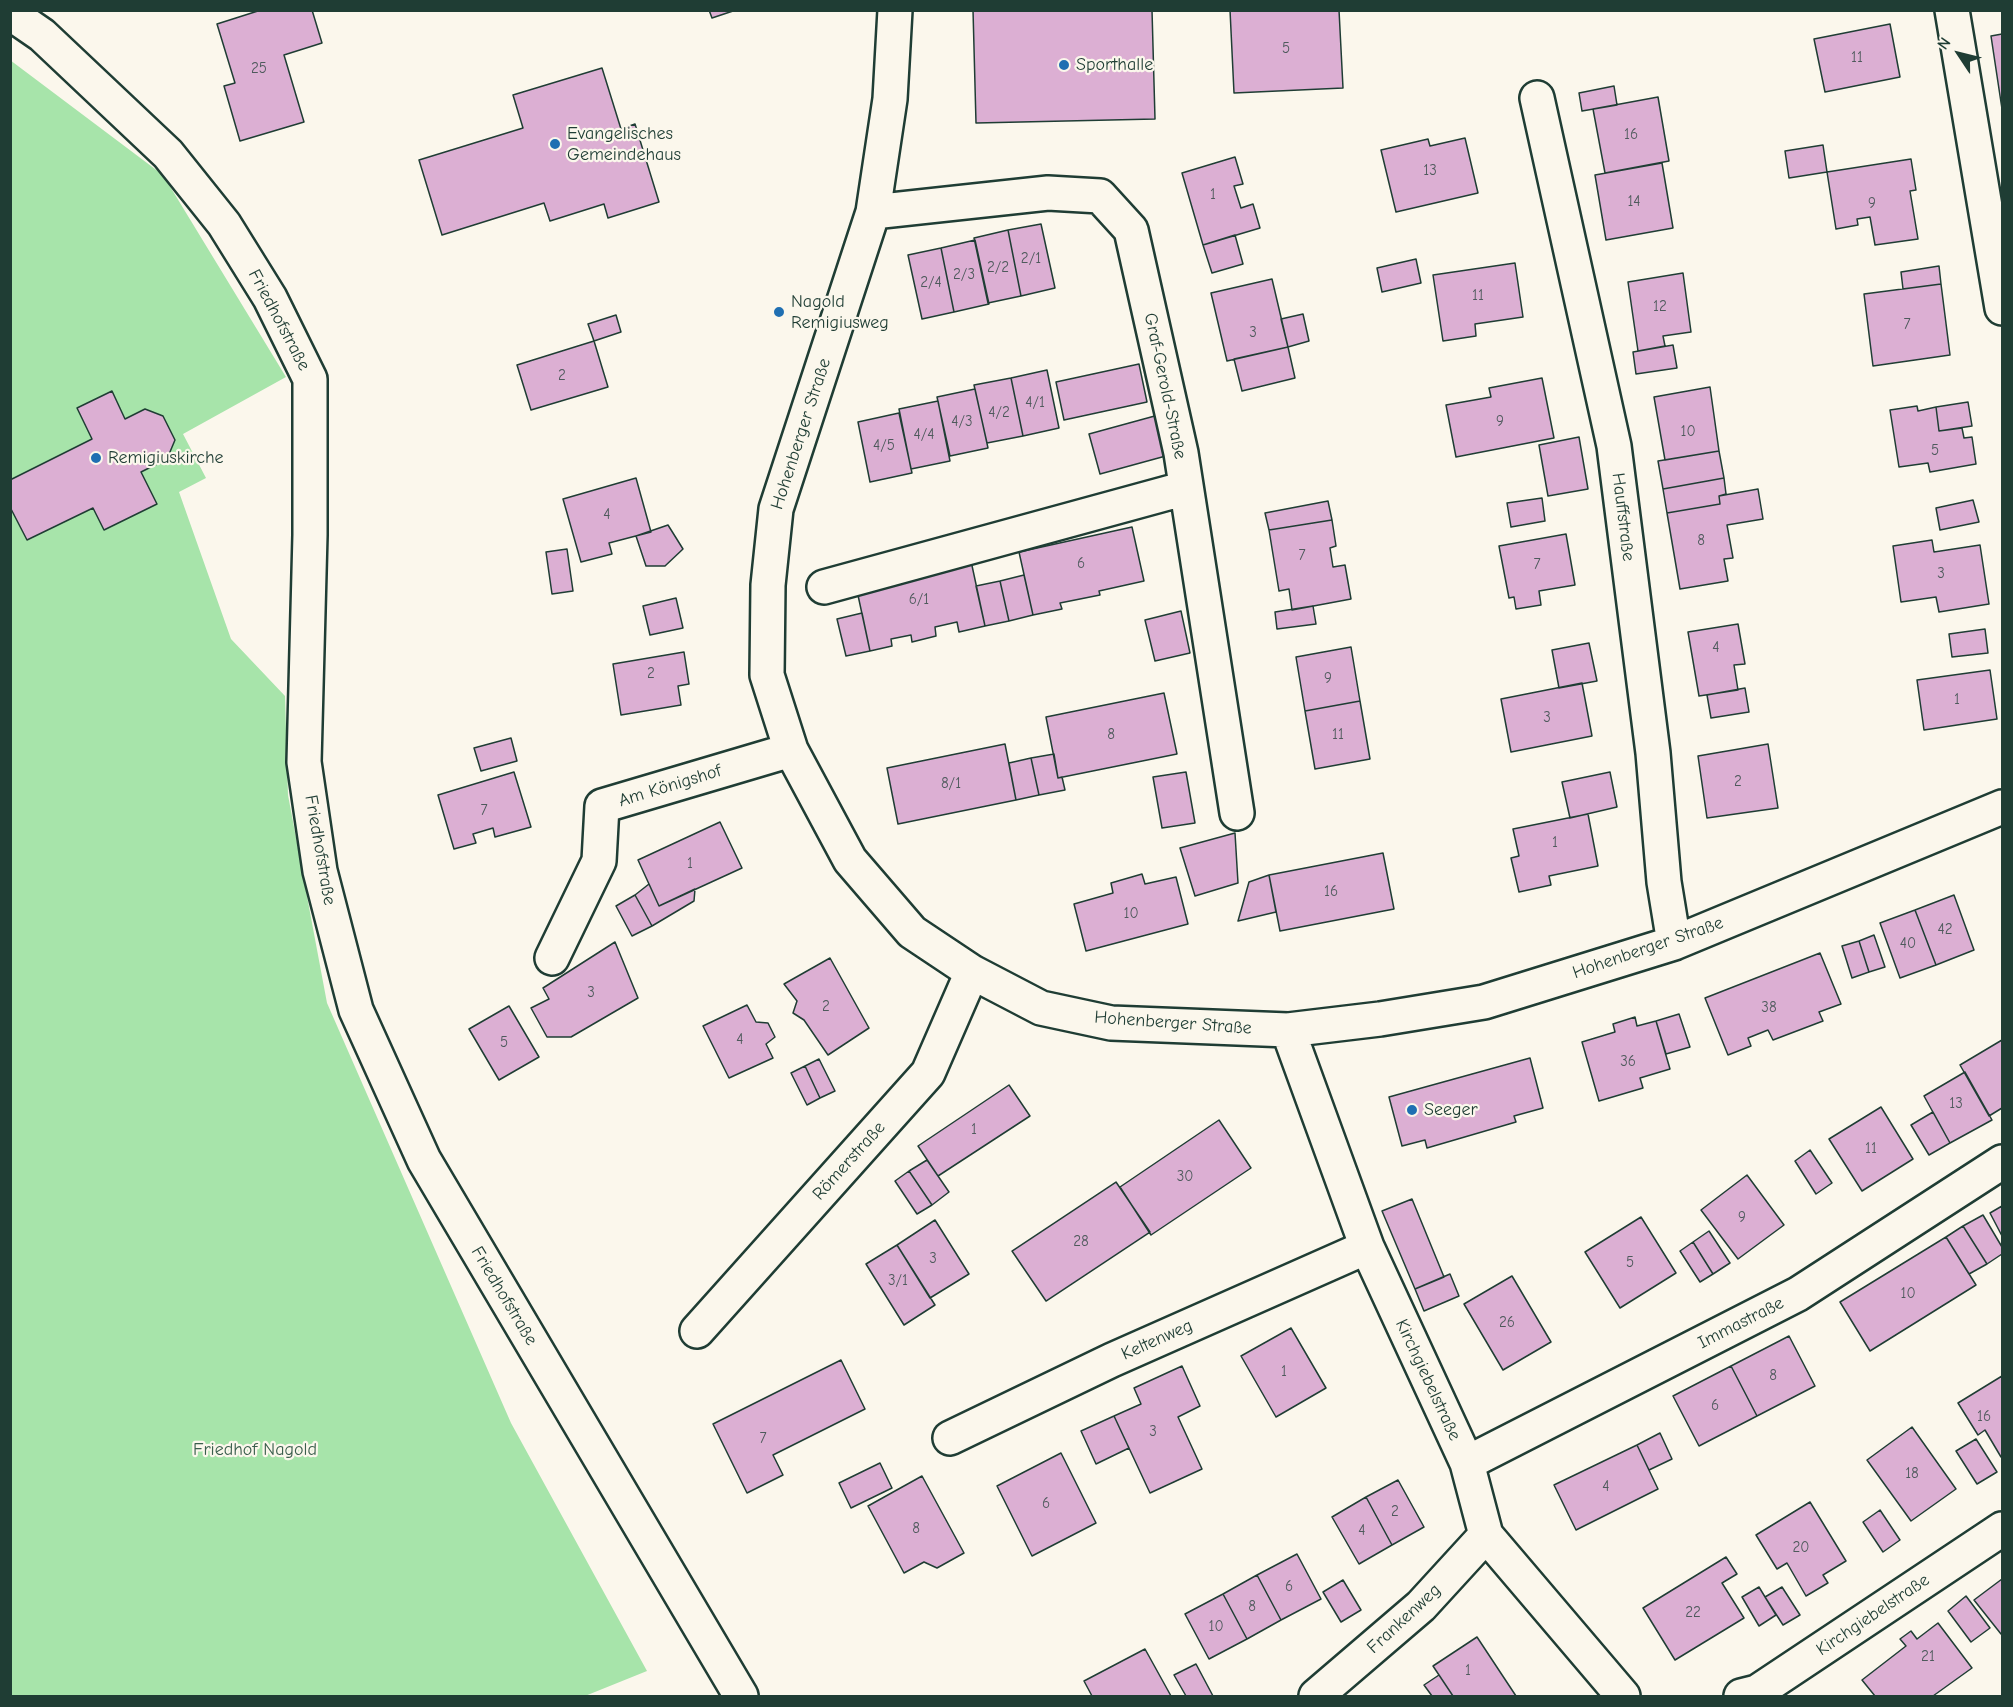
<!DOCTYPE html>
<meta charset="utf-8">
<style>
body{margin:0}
#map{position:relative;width:2013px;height:1707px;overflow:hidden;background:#fbf7ec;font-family:"Comic Neue",sans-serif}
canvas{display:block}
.frame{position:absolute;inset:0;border:12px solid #1f3d34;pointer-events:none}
.north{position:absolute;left:1929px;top:24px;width:60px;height:60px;-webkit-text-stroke:4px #fbf7ec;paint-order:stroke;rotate:305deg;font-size:16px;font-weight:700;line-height:24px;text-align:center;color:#1f3d34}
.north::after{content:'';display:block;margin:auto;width:21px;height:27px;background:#1f3d34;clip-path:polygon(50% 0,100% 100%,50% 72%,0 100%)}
</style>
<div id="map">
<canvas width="2013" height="1707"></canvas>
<div class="frame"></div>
<div class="north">N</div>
</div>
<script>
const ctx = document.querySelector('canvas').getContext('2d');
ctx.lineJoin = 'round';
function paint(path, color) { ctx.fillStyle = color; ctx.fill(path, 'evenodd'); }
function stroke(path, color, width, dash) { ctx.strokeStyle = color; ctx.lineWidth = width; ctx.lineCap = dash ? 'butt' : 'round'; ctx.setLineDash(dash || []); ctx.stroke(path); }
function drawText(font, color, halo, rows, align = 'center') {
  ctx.font = font + ' "Comic Neue",sans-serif'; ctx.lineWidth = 4.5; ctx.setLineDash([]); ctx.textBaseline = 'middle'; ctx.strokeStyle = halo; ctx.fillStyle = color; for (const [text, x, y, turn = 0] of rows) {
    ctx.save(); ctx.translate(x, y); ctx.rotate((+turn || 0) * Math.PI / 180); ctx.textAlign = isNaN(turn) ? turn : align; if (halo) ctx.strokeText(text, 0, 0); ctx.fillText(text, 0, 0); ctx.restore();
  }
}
paint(new Path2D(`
 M10,60L163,175L286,377L183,434L206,478L179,492L231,639L285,696L288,795L327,1003L511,1423L647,1671L585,1696H11Z`), '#a7e4aa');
const building = new Path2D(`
 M261,10H312L322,43L284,55L304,122L240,141L224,86L235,83L217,24Z
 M709,10H736L712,18Z
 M973,10H1152L1155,119L976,123Z
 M1230,10H1339L1343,88L1234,93Z
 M1890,24L1900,77L1825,92L1814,39Z
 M2002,34V109L1991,36Z
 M602,68L621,129L635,124L659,202L608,218L604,204L550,221L544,203L442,235L419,160L523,128L513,95Z
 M1614,86L1617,105L1582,111L1579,93Z
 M1658,97L1669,161L1605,173L1593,109Z
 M1465,138L1478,193L1396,212L1381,150L1428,139L1430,146Z
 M1823,145L1827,172L1789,178L1785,151Z
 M1235,157L1243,184L1234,186L1241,208L1253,204L1260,228L1203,245L1182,173Z
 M1911,159L1916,190L1910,191L1918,239L1875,245L1870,217L1857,219L1858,225L1836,229L1827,172Z
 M1662,163L1673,228L1606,240L1595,175Z
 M1041,224L1055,288L1021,296L1008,230Z
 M1008,230L1021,296L988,303L974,238Z
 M1235,235L1243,264L1212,273L1203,245Z
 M975,240L989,304L954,312L941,248Z
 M941,248L954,312L922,319L908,255Z
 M1416,259L1421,283L1382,292L1377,268Z
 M1515,263L1523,317L1475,324L1476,336L1443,341L1433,275Z
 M1939,266L1941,284L1903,289L1901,272Z
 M1683,273L1691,332L1663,336L1665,346L1638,351L1628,282Z
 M1272,279L1288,347L1227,361L1211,293Z
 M1941,284L1950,355L1873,366L1864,294Z
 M1303,314L1309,341L1288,347L1281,319Z
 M616,315L621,332L594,341L588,324Z
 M594,341L608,387L531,410L517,365Z
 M1673,345L1677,368L1636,374L1633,352Z
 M1288,347L1295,378L1242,391L1234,359Z
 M1139,364L1147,402L1064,420L1056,382Z
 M1047,370L1059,428L1023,436L1011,378Z
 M1011,378L1023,436L987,443L974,385Z
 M1542,378L1554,438L1456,457L1446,405L1491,397L1489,388Z
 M1710,387L1719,451L1665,460L1654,397Z
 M975,389L988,448L950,456L937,397Z
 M112,391L125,419L145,409L163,416L175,440L167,459L141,472L157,504L104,530L93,508L27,540L10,507V480L92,439L77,408Z
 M938,401L950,461L911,469L899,409Z
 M1968,402L1972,426L1939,431L1936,407Z
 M1917,406L1918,411L1936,407L1939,431L1962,428L1964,438L1972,437L1976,464L1930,472L1928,463L1899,467L1890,410Z
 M899,413L912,473L870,482L858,422Z
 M1162,414L1173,454L1100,474L1089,434Z
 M1579,437L1588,489L1548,496L1539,445Z
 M1719,451L1724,478L1663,489L1658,461Z
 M636,478L651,532L609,543L612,554L581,562L563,499Z
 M1724,478L1726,494L1719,496L1720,504L1667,513L1663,489Z
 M1758,489L1763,519L1727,525L1733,558L1724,559L1728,581L1680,589L1667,513L1720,504L1719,496Z
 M1542,498L1545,521L1511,527L1507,503Z
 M1973,500L1979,522L1940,530L1936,508Z
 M1328,501L1332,520L1269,530L1265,513Z
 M1332,520L1336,546L1330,548L1333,567L1345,565L1351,599L1292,610L1289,589L1279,591L1269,530Z
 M668,525L683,549L665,566H646L636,536Z
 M1132,527L1144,581L1099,591L1100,595L1060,603L1062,609L1033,615L1019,552Z
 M1566,534L1575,585L1539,591L1541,605L1516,609L1514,597L1509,598L1499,546Z
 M1932,540L1934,552L1980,545L1989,604L1939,612L1936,597L1901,602L1893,546Z
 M567,549L573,591L552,594L546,552Z
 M971,561L985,626L959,632L957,622L935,627L936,636L912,642L911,635L891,639L892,646L870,651L856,586Z
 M1024,575L1033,615L1009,621L1000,581Z
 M1000,581L1009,621L985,626L976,586Z
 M676,598L683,628L650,635L643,606Z
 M1313,606L1316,624L1277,629L1275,612Z
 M1181,611L1190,653L1155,661L1145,620Z
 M862,613L870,651L846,656L837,619Z
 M1738,624L1745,664L1734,665L1738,690L1699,696L1688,632Z
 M1985,629L1988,653L1952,657L1949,634Z
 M1589,643L1597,681L1559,688L1552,650Z
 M1351,647L1360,701L1305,711L1296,657Z
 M684,652L689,684L678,686L681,705L621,715L613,664Z
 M1990,670L1997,719L1924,730L1917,680Z
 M1582,683L1592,736L1511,752L1501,699Z
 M1745,688L1749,712L1711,718L1707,695Z
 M1164,693L1177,754L1058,778L1046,717Z
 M1360,701L1370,759L1315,769L1305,711Z
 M511,738L517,761L481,771L474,748Z
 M1005,744L1016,800L898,824L887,768Z
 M1768,744L1778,808L1707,818L1698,756Z
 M1054,754L1058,778L1062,777L1065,790L1039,795L1031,758Z
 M1031,758L1039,795L1016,800L1009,763Z
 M514,772L531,827L495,837L493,828L473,834L476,843L454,849L438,795Z
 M1186,772L1195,823L1162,828L1153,777Z
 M1610,772L1617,807L1570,818L1562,782Z
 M1588,814L1598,866L1549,876L1551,885L1519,892L1511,858L1519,856L1513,829Z
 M720,822L742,868L659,906L638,860Z
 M1235,833L1238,883L1195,896L1180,848Z
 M1383,853L1394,909L1280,931L1269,875Z
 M1142,874L1145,884L1176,877L1188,924L1086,951L1074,904L1113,893L1111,883Z
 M1269,875L1276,912L1238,921L1249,882Z
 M649,884L659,906L695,889L694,901L652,926L635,895Z
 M635,895L652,926L632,936L616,906Z
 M1954,895L1974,950L1936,965L1915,910Z
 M1915,910L1936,965L1900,978L1880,923Z
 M1874,935L1885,967L1869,972L1859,941Z
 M1859,941L1869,972L1852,978L1842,946Z
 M615,942L638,998L571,1037H547L531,1008L549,999L543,988Z
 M1820,953L1841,1004L1819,1012L1823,1021L1773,1040L1768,1030L1748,1038L1751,1046L1728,1055L1705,998Z
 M830,958L869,1028L828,1055L804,1020L793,1013L797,1001L784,984Z
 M747,1005L756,1022L768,1023L775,1037L766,1044L773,1058L729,1078L703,1026Z
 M509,1006L539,1057L499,1080L469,1029Z
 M1679,1014L1690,1047L1666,1054L1656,1021Z
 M1635,1017L1637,1026L1656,1021L1670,1069L1640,1078L1643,1088L1599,1101L1582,1042L1615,1032L1613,1024Z
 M2002,1040V1108L1989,1116L1960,1065Z
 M1530,1058L1543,1108L1514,1116L1516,1122L1427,1148L1425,1140L1402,1146L1389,1097Z
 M819,1059L835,1091L820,1098L805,1066Z
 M805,1066L820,1098L807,1105L791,1073Z
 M1965,1072L1992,1120L1950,1143L1924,1096Z
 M1009,1085L1030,1116L938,1176L918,1146Z
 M1881,1107L1913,1159L1862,1191L1829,1139Z
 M1933,1112L1950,1143L1929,1155L1911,1125Z
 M1219,1120L1251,1168L1151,1235L1120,1187Z
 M1810,1150L1832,1183L1816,1194L1795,1161Z
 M927,1160L949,1192L932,1205L909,1171Z
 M909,1171L932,1205L917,1214L895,1181Z
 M1747,1175L1784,1225L1738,1259L1701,1210Z
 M1116,1182L1150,1232L1046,1301L1012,1251Z
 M1412,1199L1444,1277L1415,1289L1382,1211Z
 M2002,1206V1236L1990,1213Z
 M1983,1215L2002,1247V1254L1987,1264L1963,1226Z
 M1641,1217L1676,1273L1620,1308L1585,1252Z
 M935,1220L969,1274L930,1298L897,1245Z
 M1963,1226L1987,1264L1969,1274L1946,1237Z
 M1709,1231L1730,1263L1713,1274L1693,1242Z
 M1946,1237L1976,1285L1870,1351L1840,1302Z
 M1693,1242L1713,1274L1700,1282L1680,1251Z
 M897,1245L935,1305L904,1325L866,1264Z
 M1450,1274L1459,1296L1424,1311L1415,1289Z
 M1512,1276L1551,1342L1503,1370L1464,1304Z
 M1291,1328L1326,1388L1276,1417L1241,1356Z
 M1789,1336L1815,1386L1757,1416L1731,1366Z
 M841,1360L865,1409L773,1455L783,1475L747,1493L713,1424Z
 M1182,1366L1200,1406L1178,1417L1202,1469L1150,1493L1114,1416L1141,1404L1134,1388Z
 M1731,1366L1757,1416L1699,1446L1673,1396Z
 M2002,1376V1456L2001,1457L1985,1430L1978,1435L1958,1403Z
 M1114,1416L1129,1448L1096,1464L1081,1431Z
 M1912,1427L1956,1489L1911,1521L1867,1460Z
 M1660,1433L1672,1459L1649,1470L1637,1445Z
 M1976,1439L1997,1472L1977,1484L1956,1451Z
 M1637,1445L1658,1489L1576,1530L1554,1485Z
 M1061,1453L1096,1523L1032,1556L997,1486Z
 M880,1463L892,1488L851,1508L839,1483Z
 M922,1476L964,1553L937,1568L924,1562L904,1573L868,1506Z
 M1398,1480L1424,1527L1392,1545L1366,1497Z
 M1366,1497L1392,1545L1359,1564L1332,1517Z
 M1810,1502L1846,1561L1823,1575L1828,1583L1806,1596L1787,1563L1777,1569L1756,1535Z
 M1880,1510L1900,1540L1883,1552L1863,1522Z
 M1297,1554L1321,1599L1281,1620L1257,1575Z
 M1726,1557L1737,1574L1722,1583L1744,1618L1675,1660L1643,1608Z
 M1257,1575L1281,1620L1247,1639L1223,1594Z
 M2002,1579V1633L2001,1634L1974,1600Z
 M1343,1580L1361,1610L1341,1622L1323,1592Z
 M1759,1587L1776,1615L1759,1626L1742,1597Z
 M1782,1587L1800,1615L1783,1625L1765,1597Z
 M1223,1594L1247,1639L1209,1659L1185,1614Z
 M1966,1596L1990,1628L1971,1642L1948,1611Z
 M1938,1623L1972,1668L1933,1696H1875L1862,1680L1906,1646L1900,1639L1911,1631L1917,1639Z
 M1477,1637L1516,1696H1453L1433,1666Z
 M1145,1649L1171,1696H1092L1084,1681Z
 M1196,1664L1213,1696H1186L1174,1675Z
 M1439,1675L1453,1696H1432L1424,1685Z`);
paint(building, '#dcafd3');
stroke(building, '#1f3d34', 1.5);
const minor = new Path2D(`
 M895,10L890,99L873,212L776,509L768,585L767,675L791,750L850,860L912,932L972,972L1041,1008L1111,1023L1288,1030L1380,1019L1484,1002L1674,943L2002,807
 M1952,10L2002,308
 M10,13L42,35L168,154L224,224L270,298L310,379V535L304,762L320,871L356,1010L424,1160L741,1696
 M1537,98L1614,446L1653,753L1664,882L1674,943
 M873,212L1048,193L1100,196L1131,230L1181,453L1237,813
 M824,587L1186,488
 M552,958L599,861L602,806L791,750
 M1288,1030L1367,1247L1467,1463L1486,1535L1623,1696
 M697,1331L928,1073L972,972
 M950,1438L1112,1360L1367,1247
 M1467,1463L1798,1294L2002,1162
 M1316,1696L1421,1606L1486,1535
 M1741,1696L1757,1692L2002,1529`);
stroke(minor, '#1f3d34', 38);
stroke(minor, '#fbf7ec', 33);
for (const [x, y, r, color] of [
 [1064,65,6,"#1f6fb2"],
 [555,144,6,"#1f6fb2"],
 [779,312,6,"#1f6fb2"],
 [96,458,6,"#1f6fb2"],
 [1412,1110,6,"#1f6fb2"]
]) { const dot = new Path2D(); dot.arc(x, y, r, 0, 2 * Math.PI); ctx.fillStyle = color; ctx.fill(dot); stroke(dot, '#fbf7ec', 2); }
drawText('15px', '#4e5a5c', null, [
 ["5",1286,49],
 ["11",1857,58],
 ["25",259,69],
 ["16",1631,135],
 ["13",1430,171],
 ["1",1213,195],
 ["14",1634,202],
 ["9",1872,204],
 ["2/1",1031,259],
 ["2/2",998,268],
 ["2/3",964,275],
 ["2/4",931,283],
 ["11",1478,296],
 ["12",1660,307],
 ["7",1907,325],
 ["3",1253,333],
 ["2",562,376],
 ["4/1",1035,403],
 ["4/2",999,413],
 ["4/3",962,422],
 ["9",1500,422],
 ["10",1688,432],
 ["4/4",924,435],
 ["4/5",884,446],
 ["5",1935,451],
 ["4",607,515],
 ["8",1701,541],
 ["7",1302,556],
 ["6",1081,564],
 ["7",1537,565],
 ["3",1941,574],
 ["6/1",919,600],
 ["4",1716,648],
 ["2",651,674],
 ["9",1328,679],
 ["1",1957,700],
 ["3",1547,718],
 ["8",1111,735],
 ["11",1338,735],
 ["2",1738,782],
 ["8/1",951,784],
 ["7",484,811],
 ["1",1555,843],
 ["1",690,864],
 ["16",1331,892],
 ["10",1131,914],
 ["42",1945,930],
 ["40",1908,944],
 ["3",591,993],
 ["2",826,1007],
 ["38",1769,1008],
 ["4",740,1040],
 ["5",504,1043],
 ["36",1628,1062],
 ["13",1956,1104],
 ["1",974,1130],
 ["11",1871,1149],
 ["30",1185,1177],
 ["9",1742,1218],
 ["28",1081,1242],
 ["3",933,1259],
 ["5",1630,1263],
 ["3/1",898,1281],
 ["10",1908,1294],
 ["26",1507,1323],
 ["1",1284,1372],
 ["8",1773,1376],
 ["6",1715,1406],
 ["16",1984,1417],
 ["3",1153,1432],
 ["7",763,1439],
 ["18",1912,1474],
 ["4",1606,1487],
 ["6",1046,1504],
 ["2",1395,1512],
 ["8",916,1529],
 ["4",1362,1531],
 ["20",1801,1548],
 ["6",1289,1587],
 ["8",1252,1607],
 ["22",1693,1613],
 ["10",1216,1627],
 ["21",1928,1657],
 ["1",1468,1671]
]);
drawText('18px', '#1f3d34', '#fbf7ec', [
 ["Sporthalle",1076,65],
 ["Evangelisches",567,134],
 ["Gemeindehaus",567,155],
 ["Nagold",791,302],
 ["Remigiusweg",791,323],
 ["Remigiuskirche",108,458],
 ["Seeger",1424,1110]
], 'left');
drawText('18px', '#1f3d34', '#fbf7ec', [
 ["Friedhofstraße",279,320,62],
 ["Graf-Gerold-Straße",1165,386,78],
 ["Hohenberger Straße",801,434,-72],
 ["Hauffstraße",1623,517,83],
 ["Am Königshof",670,786,-17],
 ["Friedhofstraße",320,850,80],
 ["Hohenberger Straße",1648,948,-19],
 ["Hohenberger Straße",1173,1023,4],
 ["Römerstraße",849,1161,-48],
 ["Friedhofstraße",504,1296,59],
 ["Immastraße",1741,1323,-27],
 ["Keltenweg",1157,1340,-24],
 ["Kirchgiebelstraße",1428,1380,65],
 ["Kirchgiebelstraße",1873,1615,-34],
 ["Frankenweg",1404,1619,-43]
]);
drawText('18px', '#3a5e4c', '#fbf7ec', [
 ["Friedhof Nagold",255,1450]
]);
</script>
